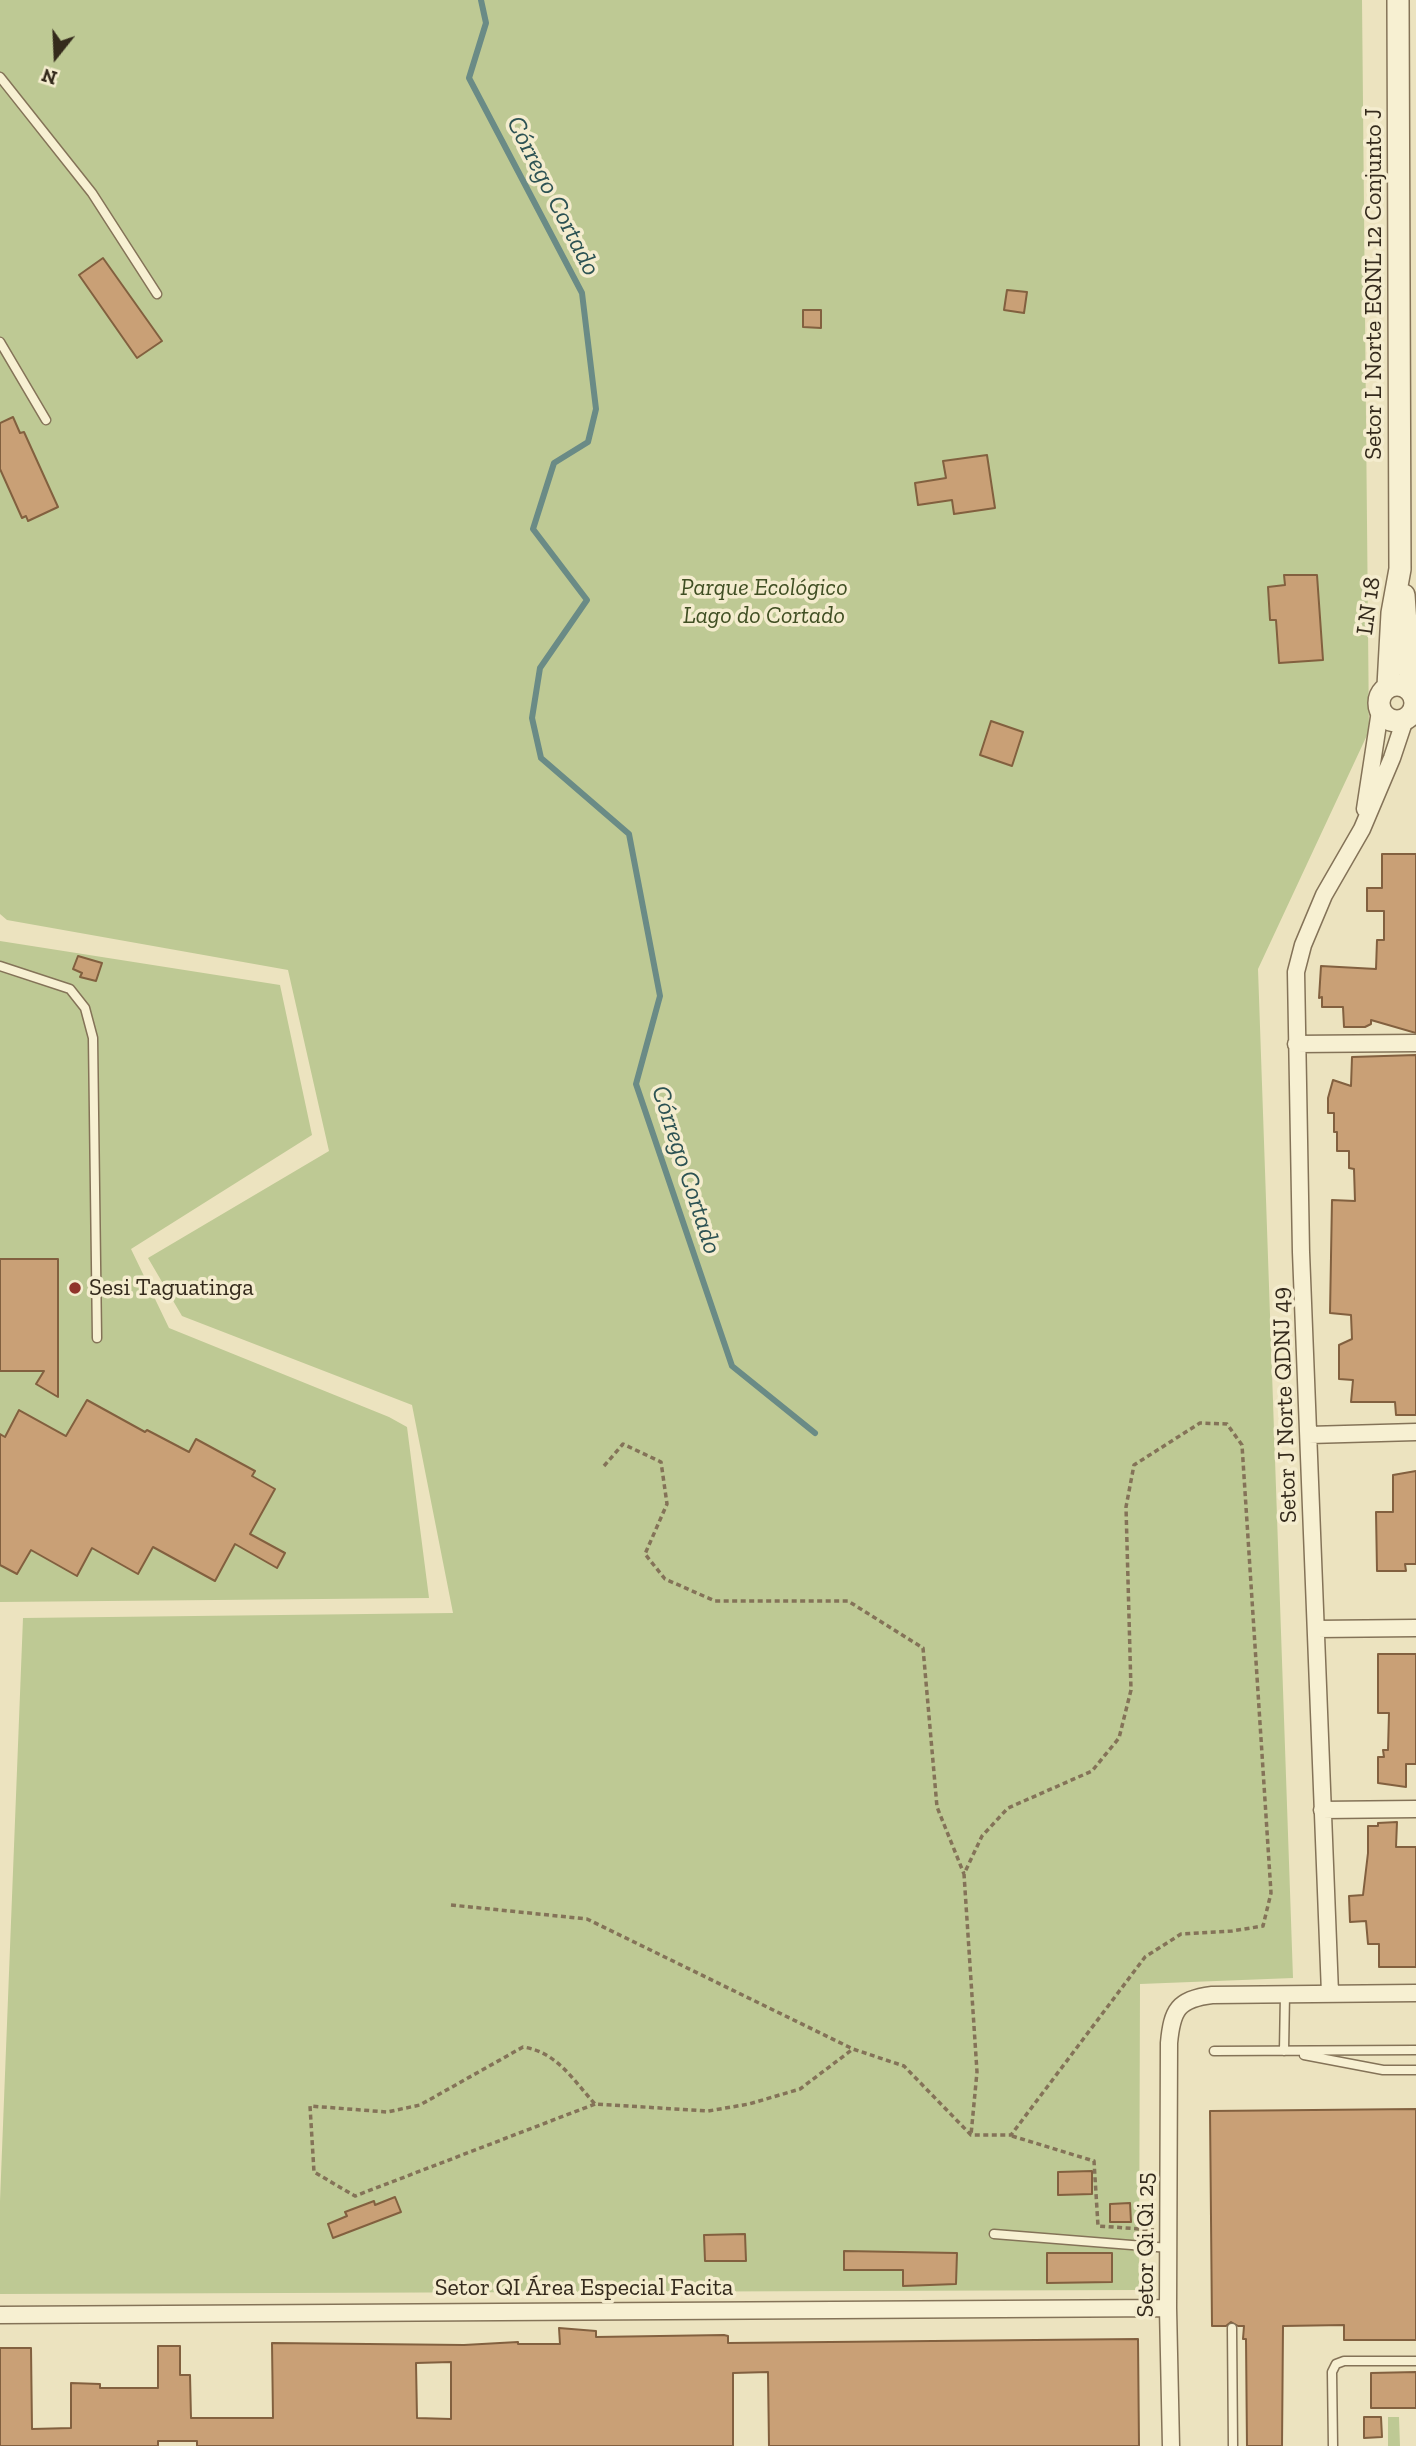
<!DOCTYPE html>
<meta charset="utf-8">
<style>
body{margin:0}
#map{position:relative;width:1416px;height:2446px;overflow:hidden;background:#ece3bf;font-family:"Zilla Slab",serif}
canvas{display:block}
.north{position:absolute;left:21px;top:21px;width:70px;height:70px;-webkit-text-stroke:5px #f4ecce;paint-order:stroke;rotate:198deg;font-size:19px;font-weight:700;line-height:28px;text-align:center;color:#342a1c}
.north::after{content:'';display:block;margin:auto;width:24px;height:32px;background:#342a1c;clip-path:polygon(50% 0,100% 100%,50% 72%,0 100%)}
</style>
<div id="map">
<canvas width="1416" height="2446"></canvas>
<div class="north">N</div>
</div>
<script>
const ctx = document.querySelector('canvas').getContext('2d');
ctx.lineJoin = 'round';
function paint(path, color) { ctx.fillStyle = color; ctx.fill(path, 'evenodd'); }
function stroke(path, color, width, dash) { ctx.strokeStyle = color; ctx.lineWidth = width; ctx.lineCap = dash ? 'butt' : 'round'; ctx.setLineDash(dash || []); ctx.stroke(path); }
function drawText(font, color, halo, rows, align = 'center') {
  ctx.font = font + ' "Zilla Slab",serif'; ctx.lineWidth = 7; ctx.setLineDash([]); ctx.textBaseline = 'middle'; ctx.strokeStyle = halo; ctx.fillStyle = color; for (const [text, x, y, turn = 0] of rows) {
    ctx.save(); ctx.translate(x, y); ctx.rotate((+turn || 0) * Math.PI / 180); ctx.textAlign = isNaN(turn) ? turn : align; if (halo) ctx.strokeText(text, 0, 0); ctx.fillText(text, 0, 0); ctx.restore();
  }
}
paint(new Path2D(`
 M0,0H1362L1369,731L1258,969L1293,1978L1140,1984L1139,2290L0,2294V2201L23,1618L453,1613L412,1405L182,1316L148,1258L329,1151L288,970L7,920L0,914Z
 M0,941L280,985L312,1135L131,1249L169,1328L389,1417L407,1427L429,1598L0,1602Z
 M1388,2417H1399L1400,2446H1388Z`), '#bec994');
stroke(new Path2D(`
 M481,0L486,23L469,78L582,293L596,409L588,442L554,463L533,529L587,600L540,668L532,718L541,758L629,834L660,996L636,1084L732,1366L815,1433`), '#6a8b86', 6);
const building = new Path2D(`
 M103,258L162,341L137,358L79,275Z
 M1007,290L1027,292L1024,313L1004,310Z
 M803,310H821V328L803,327Z
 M13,417L20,433L24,432L58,507L28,521L26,516L22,518L0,469V423Z
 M987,455L995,508L954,514L952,500L918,505L915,483L946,478L943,461Z
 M1284,575H1317L1323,660L1279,663L1276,620H1270L1268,587L1285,585Z
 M991,721L1023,732L1012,766L980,755Z
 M1382,854H1416V1033L1371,1020V1024L1365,1027H1344L1343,1007H1322V997L1319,998L1321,966L1376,969L1377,940H1384V911H1367V888H1382Z
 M78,956L102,963L96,981L80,977L82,973L73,969Z
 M1416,1055V1415H1396L1395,1402H1351L1353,1380L1339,1379V1345L1352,1339L1351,1315L1330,1313L1332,1200L1355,1201L1354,1169L1349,1168V1151H1337V1132H1334V1113H1328V1098L1333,1080L1351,1086L1352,1057Z
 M0,1259H58V1397L36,1384L44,1371H0Z
 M87,1400L145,1432L147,1430L189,1452L196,1439L255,1471L252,1476L275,1489L250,1534L285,1553L277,1568L235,1544L215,1581L153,1547L138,1574L92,1548L77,1576L31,1550L17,1574L0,1565V1434L5,1437L19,1410L66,1436Z
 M1416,1471V1564H1405L1406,1571H1377L1376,1512H1393V1475Z
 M1378,1654H1416V1764H1406V1787L1378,1783V1757H1384L1383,1750H1388L1389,1713H1378Z
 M1397,1822L1396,1847H1416V1967H1379V1944H1368L1366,1921L1350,1922L1349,1896L1363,1895L1368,1853V1826H1378V1823Z
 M1416,2109V2340H1344V2325L1283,2326L1282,2446H1247L1246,2339H1243L1244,2326H1238L1231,2322L1226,2326H1212L1210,2111Z
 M1092,2171V2194L1058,2195V2172Z
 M395,2197L401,2212L333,2238L328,2224L347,2216L345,2212L374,2201L375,2205Z
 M1130,2203L1131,2222H1110V2204Z
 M745,2234L746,2261H705L704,2235Z
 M844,2251L957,2253L956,2284L903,2286V2270H844Z
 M1047,2253H1112V2282L1047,2283Z
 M559,2328L596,2331V2337L724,2335L728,2336V2343L1138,2339L1139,2446H769L768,2372L733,2373V2446H197V2441H158V2446H0V2348H31L32,2429L71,2428V2383L100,2384V2388H158V2346H180V2375H190L191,2418H273L272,2343L464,2345L518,2342V2344H560ZM451,2362V2419L417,2418L416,2363Z
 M1416,2372V2408H1371V2373Z
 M1364,2417H1381L1382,2437L1364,2438Z`);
paint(building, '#c9a076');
stroke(building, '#82603f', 2);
const service = new Path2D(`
 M0,77L92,193L157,294
 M0,342L46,420
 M0,966L70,989L85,1008L93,1038L97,1338
 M1214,2051L1416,2050
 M1284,2051L1285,1994
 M1304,2055L1383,2070H1416
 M994,2234L1169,2248
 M1232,2328L1233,2446
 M1333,2446L1332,2372L1336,2364L1344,2361H1416`);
const minor = new Path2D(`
 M1365,809L1380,711
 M1296,1044L1416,1043
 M1309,1435L1416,1432
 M1316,1629L1416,1628
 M1322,1810L1416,1809
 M1330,1993L1301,1252L1296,972L1303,945L1324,895L1362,829L1392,758L1405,719
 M0,2315L1168,2308
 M1171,2446L1168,2308L1169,2043C1172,2010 1178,1999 1212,1995L1416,1993`);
const tertiary = new Path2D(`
 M1404,595L1411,692
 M1379 703a18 18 0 1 1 36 0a18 18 0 1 1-36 0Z
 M1388,686L1392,613L1400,569L1398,0`);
stroke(service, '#847358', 11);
stroke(minor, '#847358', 19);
stroke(tertiary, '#847358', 24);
stroke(new Path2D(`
 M604,1466L623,1444L661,1462L667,1504L645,1554L665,1579L715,1601H848L923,1648L937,1807L964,1874
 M451,1905L587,1919L853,2049L904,2066L971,2135H1011L1145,1957L1181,1934L1232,1931L1263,1926L1271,1893L1242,1445L1227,1424L1200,1423L1134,1465L1126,1507L1131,1690L1119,1738L1092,1771L1008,1808L982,1836L964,1874L977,2072L971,2135
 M595,2104L355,2196L314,2172L310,2106L387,2112L420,2105L523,2047C557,2052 573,2080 595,2104L708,2111L749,2104L800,2089L853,2049
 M1012,2136L1094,2161L1098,2226L1154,2230`), '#847358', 3.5, [5, 3.5]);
stroke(service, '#f7f0d2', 8);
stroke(minor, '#f7f0d2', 16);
stroke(tertiary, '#f7f0d2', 21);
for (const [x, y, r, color] of [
 [75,1288,7,"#90332a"]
]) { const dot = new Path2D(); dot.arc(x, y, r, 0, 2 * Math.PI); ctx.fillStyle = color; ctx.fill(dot); stroke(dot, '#f4ecce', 2.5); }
drawText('24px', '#342a1c', '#f4ecce', [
 ["Setor L Norte EQNL 12 Conjunto J",1374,284,-90],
 ["LN 18",1369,606,-82],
 ["Setor J Norte QDNJ 49",1285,1405,-92],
 ["Setor Qi Qi 25",1146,2245,-90],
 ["Setor QI Área Especial Facita",584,2288]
]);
drawText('italic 24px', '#404f23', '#f4ecce', [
 ["Parque Ecológico",764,588],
 ["Lago do Cortado",764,616]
]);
drawText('24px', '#342a1c', '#f4ecce', [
 ["Sesi Taguatinga",89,1288]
], 'left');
drawText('italic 26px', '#2c5253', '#f4ecce', [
 ["Córrego Cortado",553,196,63],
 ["Córrego Cortado",686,1170,72]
]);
</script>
